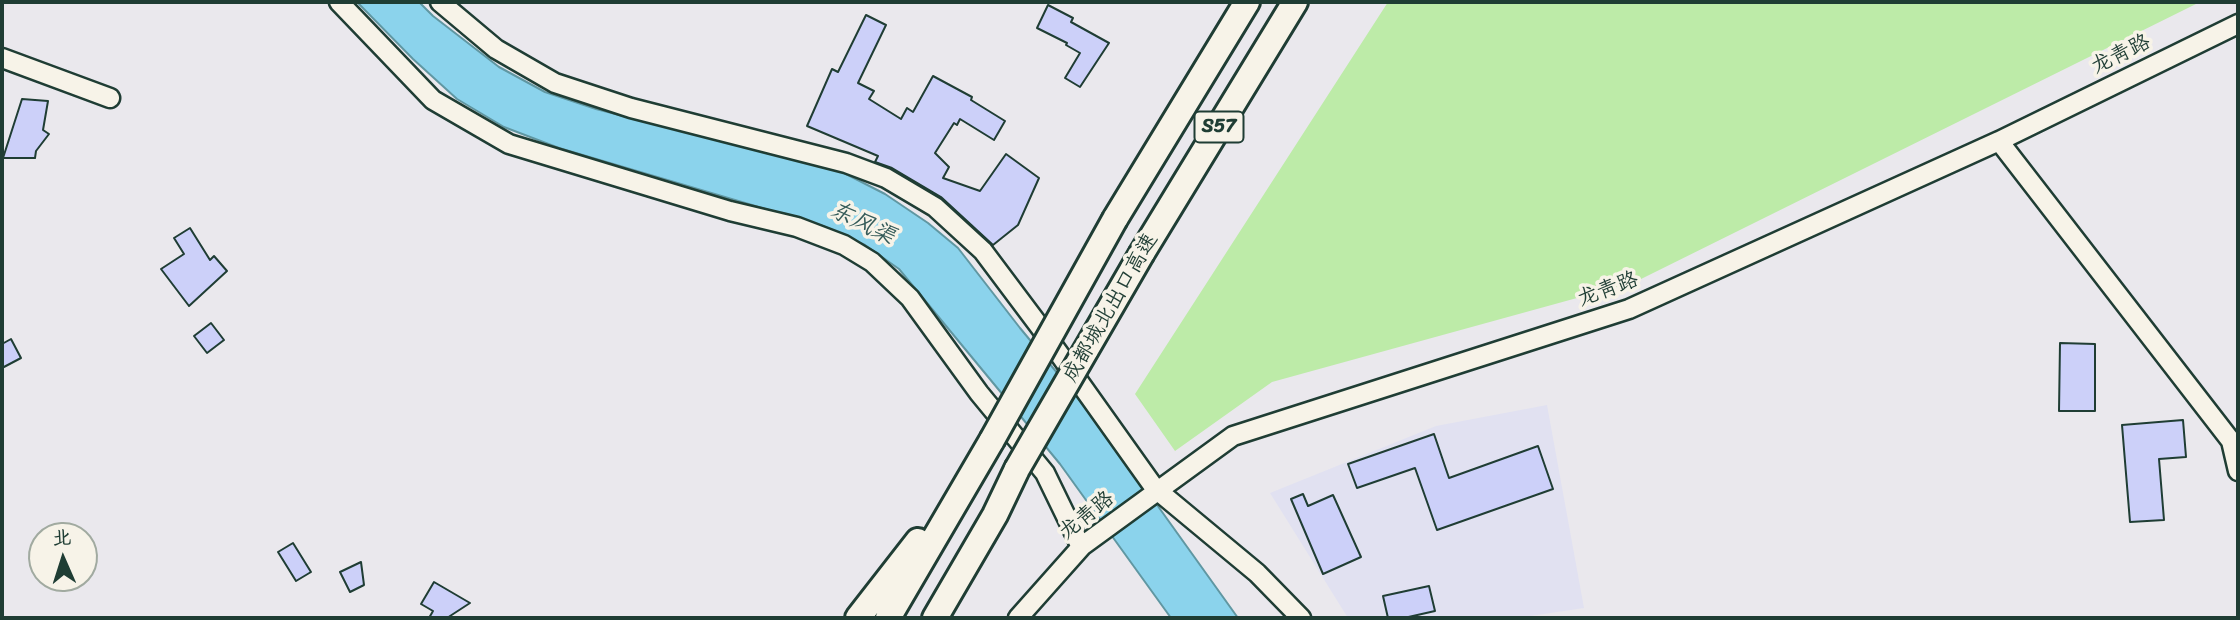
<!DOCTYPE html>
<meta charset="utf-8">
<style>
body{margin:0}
#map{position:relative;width:2240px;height:620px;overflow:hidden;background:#eae8ed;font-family:Sriracha,"LXGW WenKai TC",sans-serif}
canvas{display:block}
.frame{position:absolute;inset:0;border:4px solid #1f3d34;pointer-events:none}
.north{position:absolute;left:28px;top:522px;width:70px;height:70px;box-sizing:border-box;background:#f7f3e8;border:2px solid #a1aaa0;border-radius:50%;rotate:357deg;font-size:19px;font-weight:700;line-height:28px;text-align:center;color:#1f3d34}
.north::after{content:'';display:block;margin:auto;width:24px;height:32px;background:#1f3d34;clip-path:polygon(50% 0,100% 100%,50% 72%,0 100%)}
</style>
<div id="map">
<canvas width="2240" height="620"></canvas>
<div class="frame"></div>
<div class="north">北</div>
</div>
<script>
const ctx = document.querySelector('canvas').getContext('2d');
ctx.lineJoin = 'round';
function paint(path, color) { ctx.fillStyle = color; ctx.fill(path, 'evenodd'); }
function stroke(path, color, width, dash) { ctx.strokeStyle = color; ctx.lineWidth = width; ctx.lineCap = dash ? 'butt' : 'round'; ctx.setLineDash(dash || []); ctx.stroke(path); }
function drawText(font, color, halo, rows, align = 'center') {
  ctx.font = font + ' Sriracha,"LXGW WenKai TC",sans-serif'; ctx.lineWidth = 7; ctx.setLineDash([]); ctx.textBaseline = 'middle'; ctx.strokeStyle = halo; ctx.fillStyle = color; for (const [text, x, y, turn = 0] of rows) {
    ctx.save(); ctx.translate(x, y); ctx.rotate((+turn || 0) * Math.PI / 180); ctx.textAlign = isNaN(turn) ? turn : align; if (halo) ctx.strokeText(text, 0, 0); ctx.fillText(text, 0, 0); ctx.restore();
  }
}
paint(new Path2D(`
 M1547,405L1584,608L1517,618H1348L1270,493L1436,426Z`), '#e1e1f1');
paint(new Path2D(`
 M1388,2H2200L1635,282L1272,382L1175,451L1135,394Z`), '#bdeba8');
const water = new Path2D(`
 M357,2H419L433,16L499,67L545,92L596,109L842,172L885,194L928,223L958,248L1020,328L1097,421L1238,618H1171L1060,464L899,269L865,245L823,226L559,148L504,127L457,99L413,59Z`);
paint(water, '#8bd3ec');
stroke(water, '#6097a2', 2);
const building = new Path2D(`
 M1048,5L1073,18L1071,22L1109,43L1080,87L1065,78L1080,53L1066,45L1067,43L1037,28Z
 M866,15L886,25L858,83L874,91L869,99L901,119L907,108L913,112L933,76L972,97L971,100L1005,121L994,140L960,119L957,125L954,123L935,153L949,167L943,178L980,191L1006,154L1039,178L1018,225L993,245L941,197L892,168L875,162L878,156L807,126L832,69L838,72Z
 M22,99L48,101L43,130L49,134L36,151L35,158H3Z
 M190,228L210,260L214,256L227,271L189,306L161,269L184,254L174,238Z
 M211,323L224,340L207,353L194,336Z
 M11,339L21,358L2,368V344Z
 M2060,343L2095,344V411H2059Z
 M2183,420L2186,457L2159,459L2164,520L2130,522L2122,425Z
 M1434,434L1449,478L1538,446L1553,489L1437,530L1415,468L1357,488L1348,464Z
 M1303,494L1308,506L1333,495L1361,557L1323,574L1291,499Z
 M293,543L311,572L296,581L278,552Z
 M361,562L364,585L350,592L340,572Z
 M434,582L470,603L447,618H429L433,611L421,604Z
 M1429,586L1435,611L1404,618H1388L1383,596Z`);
paint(building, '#ccd0f9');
stroke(building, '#1f3d34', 2);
const minor = new Path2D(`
 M339,2L433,100L509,144L730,211L797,227L844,245L872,262L910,298L979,393L1045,473L1081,547
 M440,2L496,49L555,83L631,108L846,163L886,178L935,207L983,251L1040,327L1156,490
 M2,58L110,98
 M1999,141L2231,441L2238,471
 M1157,490L1257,573L1301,618
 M1018,618L1082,546L1233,436L1629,309L1999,141L2238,24`);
const highway = new Path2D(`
 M1115,219L1247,2
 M1142,253L1295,2
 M858,618L918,541
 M888,618L992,440
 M935,618L995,515L1017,469`);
stroke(minor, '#1f3d34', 23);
stroke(highway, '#1f3d34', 30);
stroke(minor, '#f7f3e8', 18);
stroke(highway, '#f7f3e8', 24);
const highwayBridge = new Path2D(`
 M992,440L1115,219
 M1017,469L1142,253`);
stroke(highwayBridge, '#1f3d34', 30, []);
stroke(highwayBridge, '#f7f3e8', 24);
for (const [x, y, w] of [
 [1219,127,49]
]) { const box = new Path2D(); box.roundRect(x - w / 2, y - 15.5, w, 31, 5); ctx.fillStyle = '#f7f3e8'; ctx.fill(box); stroke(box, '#1f3d34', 2); }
drawText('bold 19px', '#1f3d34', null, [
 ["S57",1219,127]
]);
drawText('21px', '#1f3d34', '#f7f3e8', [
 ["龙青路",2121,55,-26],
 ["龙青路",1608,290,-20],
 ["成都城北出口高速",1111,308,-60],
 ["龙青路",1087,516,-39]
]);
drawText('italic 23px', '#355b59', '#f7f3e8', [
 ["东风渠",862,224,26]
]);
</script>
